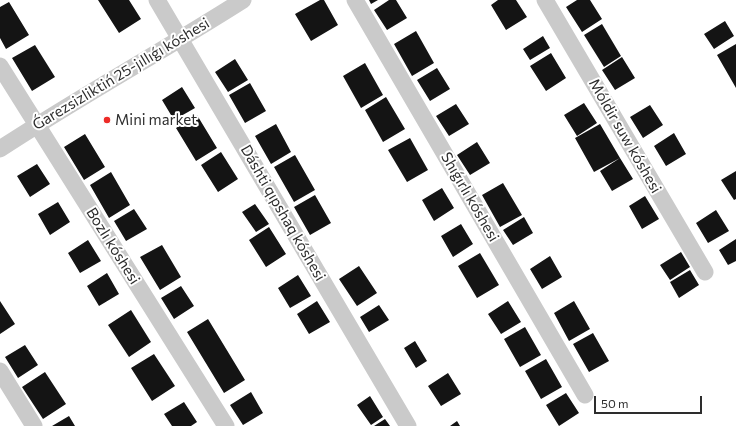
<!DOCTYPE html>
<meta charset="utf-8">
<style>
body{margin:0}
#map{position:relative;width:736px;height:426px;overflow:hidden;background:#fff;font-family:Commissioner,sans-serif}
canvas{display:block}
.scale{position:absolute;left:594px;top:396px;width:108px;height:18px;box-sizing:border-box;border:2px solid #2d2d2d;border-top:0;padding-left:5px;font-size:12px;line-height:14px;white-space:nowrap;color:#2d2d2d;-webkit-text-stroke:3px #fff;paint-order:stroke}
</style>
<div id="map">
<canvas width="736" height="426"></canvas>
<div class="scale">50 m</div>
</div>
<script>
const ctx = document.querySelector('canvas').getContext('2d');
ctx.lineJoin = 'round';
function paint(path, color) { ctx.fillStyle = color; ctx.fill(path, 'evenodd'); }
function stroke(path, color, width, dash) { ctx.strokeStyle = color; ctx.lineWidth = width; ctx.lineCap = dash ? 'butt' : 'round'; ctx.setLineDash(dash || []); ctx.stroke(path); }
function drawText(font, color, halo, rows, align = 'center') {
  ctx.font = font + ' Commissioner,sans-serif'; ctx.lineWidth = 4; ctx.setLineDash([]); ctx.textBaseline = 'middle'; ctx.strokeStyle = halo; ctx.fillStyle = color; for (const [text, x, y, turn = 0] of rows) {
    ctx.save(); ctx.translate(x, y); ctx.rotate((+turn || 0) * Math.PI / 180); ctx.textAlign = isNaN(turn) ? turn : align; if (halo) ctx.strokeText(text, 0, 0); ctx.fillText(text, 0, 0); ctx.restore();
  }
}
paint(new Path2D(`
 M98,0H129L141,19L119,33Z
 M320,0H324L338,25L311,41L295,14Z
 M369,0H378L371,4Z
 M389,0H396L407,18L387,30L374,10Z
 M498,0H516L527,17L506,30L491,5Z
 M577,0H590L602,19L582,32L566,7Z
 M9,2L29,35L6,49L0,38V7Z
 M725,21L734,36L714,49L704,34Z
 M602,24L621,56L604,67L584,35Z
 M416,31L434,63L412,76L394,44Z
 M543,36L550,48L530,60L523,49Z
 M736,44V88L717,55Z
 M35,45L55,77L32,91L12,58Z
 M551,53L566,78L546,91L530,66Z
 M622,57L635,78L615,90L602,70Z
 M235,59L248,80L228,92L215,72Z
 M365,63L383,95L361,108L343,76Z
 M437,68L450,89L430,101L417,80Z
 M250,83L266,111L245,123L229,95Z
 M182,87L195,108L174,120L162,100Z
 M386,97L405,129L383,142L365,110Z
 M584,103L597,123L577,136L564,115Z
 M456,104L469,124L449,136L436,116Z
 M650,105L663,125L643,138L630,117Z
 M197,115L217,148L196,161L176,128Z
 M276,124L291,152L271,164L255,136Z
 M600,124L620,158L594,172L575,138Z
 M674,133L686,154L666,166L654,146Z
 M85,134L105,167L84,180L64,147Z
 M410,138L428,170L407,182L388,150Z
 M477,142L490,163L470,175L457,155Z
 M221,152L238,179L218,192L201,165Z
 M295,155L315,190L294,202L274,167Z
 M620,158L633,179L612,191L600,171Z
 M37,164L50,184L30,197L17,176Z
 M736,171V199L734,200L721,180Z
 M111,172L130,205L109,218L90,185Z
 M503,183L522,215L500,227L482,195Z
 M442,188L454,208L434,221L422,200Z
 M315,195L331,223L310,235L294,207Z
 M645,196L659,219L642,229L629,206Z
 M58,202L70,222L50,235L38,214Z
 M255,204L269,224L256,232L242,212Z
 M134,209L147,229L126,241L114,221Z
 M716,210L729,231L708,243L696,223Z
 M524,217L533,233L513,245L503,230Z
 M461,224L473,244L453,257L441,236Z
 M269,227L286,254L266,267L249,240Z
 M736,239V261L728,265L719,250Z
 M88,240L101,261L80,273L68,253Z
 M162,245L181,277L160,290L140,257Z
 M681,252L690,267L670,280L660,265Z
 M480,253L499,285L477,298L458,266Z
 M550,256L562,277L542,289L530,269Z
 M359,266L377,293L357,306L339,279Z
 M690,270L699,285L679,298L670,282Z
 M107,273L119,294L99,306L87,286Z
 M298,275L311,296L290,308L278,288Z
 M181,286L194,306L174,319L161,298Z
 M0,301L15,324L0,334Z
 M317,301L330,322L309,334L297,314Z
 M508,301L521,322L501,334L488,314Z
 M574,301L590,329L569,341L554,313Z
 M379,305L389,320L369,332L360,317Z
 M131,310L151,342L129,357L108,325Z
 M208,319L245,380L224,393L187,332Z
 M525,327L541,355L520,367L504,339Z
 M593,333L609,361L589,372L573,344Z
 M415,341L427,361L416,368L404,348Z
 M25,345L38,365L18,378L5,357Z
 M154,354L175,386L152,401L131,368Z
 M546,359L562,387L541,399L525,371Z
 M45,372L66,404L43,419L22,387Z
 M448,373L461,394L441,406L428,386Z
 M251,392L263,413L243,425L230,405Z
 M566,393L579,413L559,426L546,405Z
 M370,396L383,417L371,425L357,405Z
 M184,402L197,422L191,426H172L164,414Z
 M69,416L75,426H52Z
 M385,419L390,426H374Z
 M457,421L460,426H450Z`), '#141414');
stroke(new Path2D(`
 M157,0L408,426
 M355,0L585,395
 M545,0L705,272
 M0,66L226,426
 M0,149C79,97 163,51 243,0
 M0,371L34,426`), '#cacaca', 17);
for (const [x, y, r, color] of [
 [107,120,4,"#ed2b27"]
]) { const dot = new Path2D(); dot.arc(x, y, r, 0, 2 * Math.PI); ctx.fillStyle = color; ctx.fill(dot); stroke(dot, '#fff', 1.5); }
drawText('15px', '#2d2d2d', '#fff', [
 ["Ǵarezsizliktiń 25-jıllıǵı kóshesi",121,74,-31],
 ["Móldir suw kóshesi",625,136,60],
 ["Shıǵırlı kóshesi",470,197,60],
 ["Dáshti qıpshaq kóshesi",283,213,60],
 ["Bozlı kóshesi",113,246,58]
]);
drawText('15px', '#2d2d2d', '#fff', [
 ["Mini market",115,120]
], 'left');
</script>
